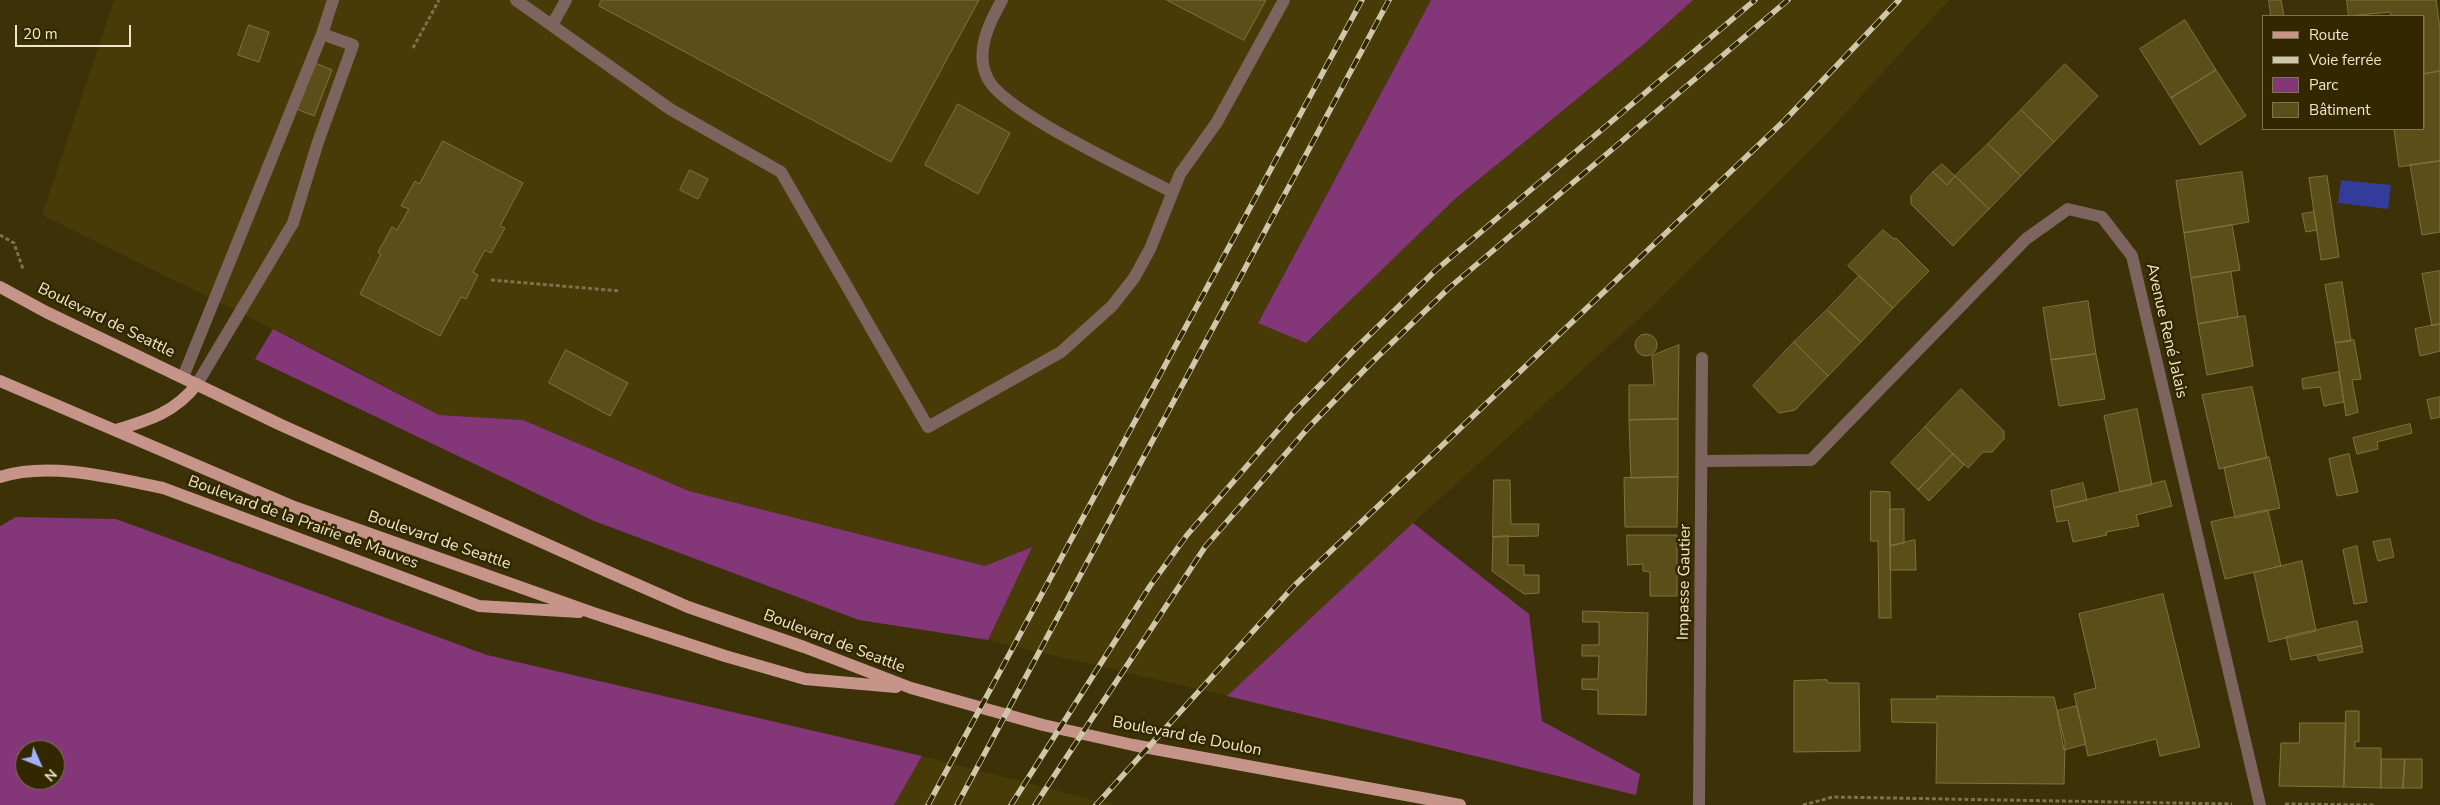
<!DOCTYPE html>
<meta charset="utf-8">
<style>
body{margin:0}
#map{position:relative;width:2440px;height:805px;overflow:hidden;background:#3c3107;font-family:"Nunito Sans",sans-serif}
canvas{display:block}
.legend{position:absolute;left:2262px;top:15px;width:162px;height:115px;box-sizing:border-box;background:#322700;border:1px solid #7e7452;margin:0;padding:6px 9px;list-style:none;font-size:15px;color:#efe7cc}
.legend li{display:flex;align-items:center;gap:10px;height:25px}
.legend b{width:25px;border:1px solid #7e7452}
.north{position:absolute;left:15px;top:740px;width:50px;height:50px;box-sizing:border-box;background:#322700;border:1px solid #7e7452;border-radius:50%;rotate:134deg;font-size:14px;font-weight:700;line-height:20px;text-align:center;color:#efe7cc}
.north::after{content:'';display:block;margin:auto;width:18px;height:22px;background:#a1b2fd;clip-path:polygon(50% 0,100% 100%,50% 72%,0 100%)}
.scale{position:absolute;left:15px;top:25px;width:116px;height:22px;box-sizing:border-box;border:2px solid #efe7cc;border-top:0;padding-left:6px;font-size:15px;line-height:18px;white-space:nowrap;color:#efe7cc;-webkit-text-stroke:4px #322700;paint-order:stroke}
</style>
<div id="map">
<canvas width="2440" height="805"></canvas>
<ul class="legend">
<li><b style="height:6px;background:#c69488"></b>Route</li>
<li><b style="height:6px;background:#cfc7a9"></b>Voie ferrée</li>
<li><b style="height:14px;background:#843778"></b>Parc</li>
<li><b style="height:14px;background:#5c4e18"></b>Bâtiment</li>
</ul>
<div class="north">N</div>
<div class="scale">20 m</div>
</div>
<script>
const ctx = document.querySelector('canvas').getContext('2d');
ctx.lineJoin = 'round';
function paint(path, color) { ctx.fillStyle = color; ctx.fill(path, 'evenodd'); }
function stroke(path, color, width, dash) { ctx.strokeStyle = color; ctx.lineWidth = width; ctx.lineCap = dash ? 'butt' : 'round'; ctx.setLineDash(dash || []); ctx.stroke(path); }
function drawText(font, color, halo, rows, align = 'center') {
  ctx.font = font + ' "Nunito Sans",sans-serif'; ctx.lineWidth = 5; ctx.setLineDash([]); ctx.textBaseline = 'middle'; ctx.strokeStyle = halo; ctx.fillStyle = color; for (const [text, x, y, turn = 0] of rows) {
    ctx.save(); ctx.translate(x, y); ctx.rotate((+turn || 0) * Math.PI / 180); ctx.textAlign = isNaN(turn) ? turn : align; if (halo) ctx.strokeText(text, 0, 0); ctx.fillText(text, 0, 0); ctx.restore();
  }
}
paint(new Path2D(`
 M114,0H1431L1258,322L1306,343L1456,198L1644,44L1693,0H1949L1821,140L1642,316L1413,523L1227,696L988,640L1031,547L986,566L689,491L523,420L439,415L336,360L42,215Z
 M922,756L1113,805H894Z`), '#483b08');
paint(new Path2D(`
 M1431,0H1693L1644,44L1456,198L1306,343L1258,323Z
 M273,329L439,415L523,420L689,491L985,566L1032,547L988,640L859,620L594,521L255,359Z
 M16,517L116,519L487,655L922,756L894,805H0V526ZM25,750H55V780H25Z
 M1413,523L1529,614L1542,721L1640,774L1636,795L1227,696Z`), '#843778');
paint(new Path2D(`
 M2341,180L2391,185L2388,209L2338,203Z`), '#333b9b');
const building = new Path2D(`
 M602,0H979L891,162L599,6Z
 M1167,0H1266L1244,40Z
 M2269,0H2281L2284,16H2271Z
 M2347,0H2436L2440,28V71L2424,74V16H2391L2390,12L2349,16Z
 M2185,20L2216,70L2171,98L2140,49Z
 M249,25L269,32L259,62L238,55Z
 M313,62L332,70L314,116L294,108Z
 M2065,64L2098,96L2054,142L2021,110Z
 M2216,70L2246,116L2200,145L2171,98Z
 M2440,71V161L2399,167L2394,129H2424V74Z
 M958,104L1010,133L978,194L925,165Z
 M2021,110L2054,142L2021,176L1988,144Z
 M443,141L523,183L500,226L505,228L491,253L485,250L473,272L478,275L466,299L461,297L440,336L360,294L381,254L378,252L392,227L397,230L409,209L401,206L415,181L419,184Z
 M1988,144L2021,176L1989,209L1955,176Z
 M2440,161V232L2422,235L2410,165Z
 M1942,164L1955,176L1947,185L1933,172Z
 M690,170L708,179L698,199L680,190Z
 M1933,172L1947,185L1955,176L1989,209L1953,246L1911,204V196Z
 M2242,172L2249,222L2184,233L2176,181Z
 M2327,176L2339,257L2321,260L2309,178Z
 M2314,212L2317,230L2306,232L2302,214Z
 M2232,225L2240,270L2191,278L2184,233Z
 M1883,230L1894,239L1896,238L1929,271L1893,308L1848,266Z
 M2440,271V324L2432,326L2422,274Z
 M2231,272L2238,317L2198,324L2191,278Z
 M1859,276L1893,308L1861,342L1827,310Z
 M2342,282L2351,341L2335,343L2325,285Z
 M2088,301L2096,354L2051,360L2043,308Z
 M1827,310L1861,342L1828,376L1794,342Z
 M2245,316L2253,366L2207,375L2198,324Z
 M2440,324V351L2420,356L2415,329Z
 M1635 345a11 11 0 1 1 22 0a11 11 0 1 1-22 0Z
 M2354,340L2361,379L2352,380L2358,412L2346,416L2335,343Z
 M1794,342L1828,376L1795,410L1779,413L1753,386Z
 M1679,345L1678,419L1629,420V385H1654L1652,356Z
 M566,350L628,383L610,416L549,383Z
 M2096,354L2105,399L2059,406L2051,360Z
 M2339,372L2344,402L2324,406L2320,387L2303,389L2302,379Z
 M2252,387L2267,458L2219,469L2202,395Z
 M1961,389L2004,431V439L1992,452H1983L1968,468L1925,427Z
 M2440,397V417L2431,419L2427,400Z
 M2137,409L2152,485L2120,492L2104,416Z
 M1678,419V477L1631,478L1629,420Z
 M2410,424L2412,433L2377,442L2378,449L2357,454L2353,438Z
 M1925,427L1953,454L1918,490L1891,463Z
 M1953,454L1964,465L1929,501L1918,490Z
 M2349,454L2358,492L2337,496L2329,459Z
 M2269,457L2280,508L2235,518L2224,468Z
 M1678,477L1677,527H1625L1624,478Z
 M1494,480H1510L1511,524H1539L1538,536L1493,537Z
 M2165,481L2172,506L2136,515L2139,526L2106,532L2107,535L2073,542L2068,520L2057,522L2054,508Z
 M2083,483L2087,500L2054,508L2051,491Z
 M1871,491L1890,492L1891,618H1879L1878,541H1871Z
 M1890,509H1904V543L1890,546Z
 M2268,510L2281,566L2225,579L2211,522Z
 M1627,535H1677V596H1650V572L1643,571V564L1628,565Z
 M1508,536V565H1524V575H1539V593L1524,594L1492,571L1493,537Z
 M2390,539L2394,557L2378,561L2373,542Z
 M1915,540L1916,570H1890V546Z
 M2357,546L2367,602L2354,604L2343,550Z
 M2302,561L2316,631L2269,642L2254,573Z
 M2163,594L2200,747L2160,756L2156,739L2088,756L2074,694L2096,688L2079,614Z
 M1583,611L1648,613L1646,715L1598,714V690L1582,689V679H1598L1599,656H1582V645H1599V622H1583Z
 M2357,621L2362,646L2291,660L2286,637Z
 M2362,646L2363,652L2319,661L2317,655Z
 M1827,680L1828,683H1859L1860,751L1794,752V681Z
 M1937,696L2054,697L2065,743L2064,784L1936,783L1937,723L1892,722L1891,699H1937Z
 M2077,706L2086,744L2064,750L2057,711Z
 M2346,711H2359V742L2355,741V748H2381V788L2344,787Z
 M2300,723H2346L2344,787L2279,786L2281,743H2299Z
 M2382,759H2405L2403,788H2381Z
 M2405,759H2422V788H2403Z`);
paint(building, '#5c4e18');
stroke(building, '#81723e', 1);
stroke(new Path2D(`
 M413,48L439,0
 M0,235L14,243L23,269
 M491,280L620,291
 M2285,804L2375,805
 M1803,805L1833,797L2232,804`), '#7c724e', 3, [4, 2.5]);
stroke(new Path2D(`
 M516,0L670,109L781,172L928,427L1061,352L1112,306L1134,278L1150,249L1180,174L1217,122L1284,0
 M1002,0C989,23 974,53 988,79C1004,112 1135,172 1172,192
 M552,25L566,0
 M183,377L322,34L333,0
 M197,384L293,223L318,142L353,45L322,34`), '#7d645e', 12);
stroke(new Path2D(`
 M1702,461L1811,460L2026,239L2068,209L2102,217L2132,256L2260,805
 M1699,805L1702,358`), '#7d645e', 12);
stroke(new Path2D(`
 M0,287L46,312L281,425L613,574L688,607L804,647L911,688L1043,725L1133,745L1460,805
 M0,381L294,507L593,613L725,656L805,679L896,687
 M116,430C149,420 176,412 197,384
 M0,477C49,461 114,478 163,488L479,606L579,612`), '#c69488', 12);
const rail = new Path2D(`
 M928,805L1362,0
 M957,805L1389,0
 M1011,805L1150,586L1187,535L1292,414L1355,349L1436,270L1755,0
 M1035,805L1205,547L1308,428L1370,364L1449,288L1788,0
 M1096,805L1294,586L1785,120L1899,0`);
stroke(rail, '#cfc7a9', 5.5);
stroke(rail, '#322700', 4, [11]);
drawText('16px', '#efe7cc', '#322700', [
 ["Boulevard de Seattle",106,321,26],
 ["Avenue René Jalais",2166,331,77],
 ["Boulevard de la Prairie de Mauves",303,523,20],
 ["Boulevard de Seattle",439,541,19],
 ["Impasse Gautier",1685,582,-89],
 ["Boulevard de Seattle",834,642,21],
 ["Boulevard de Doulon",1187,737,11]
]);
</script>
